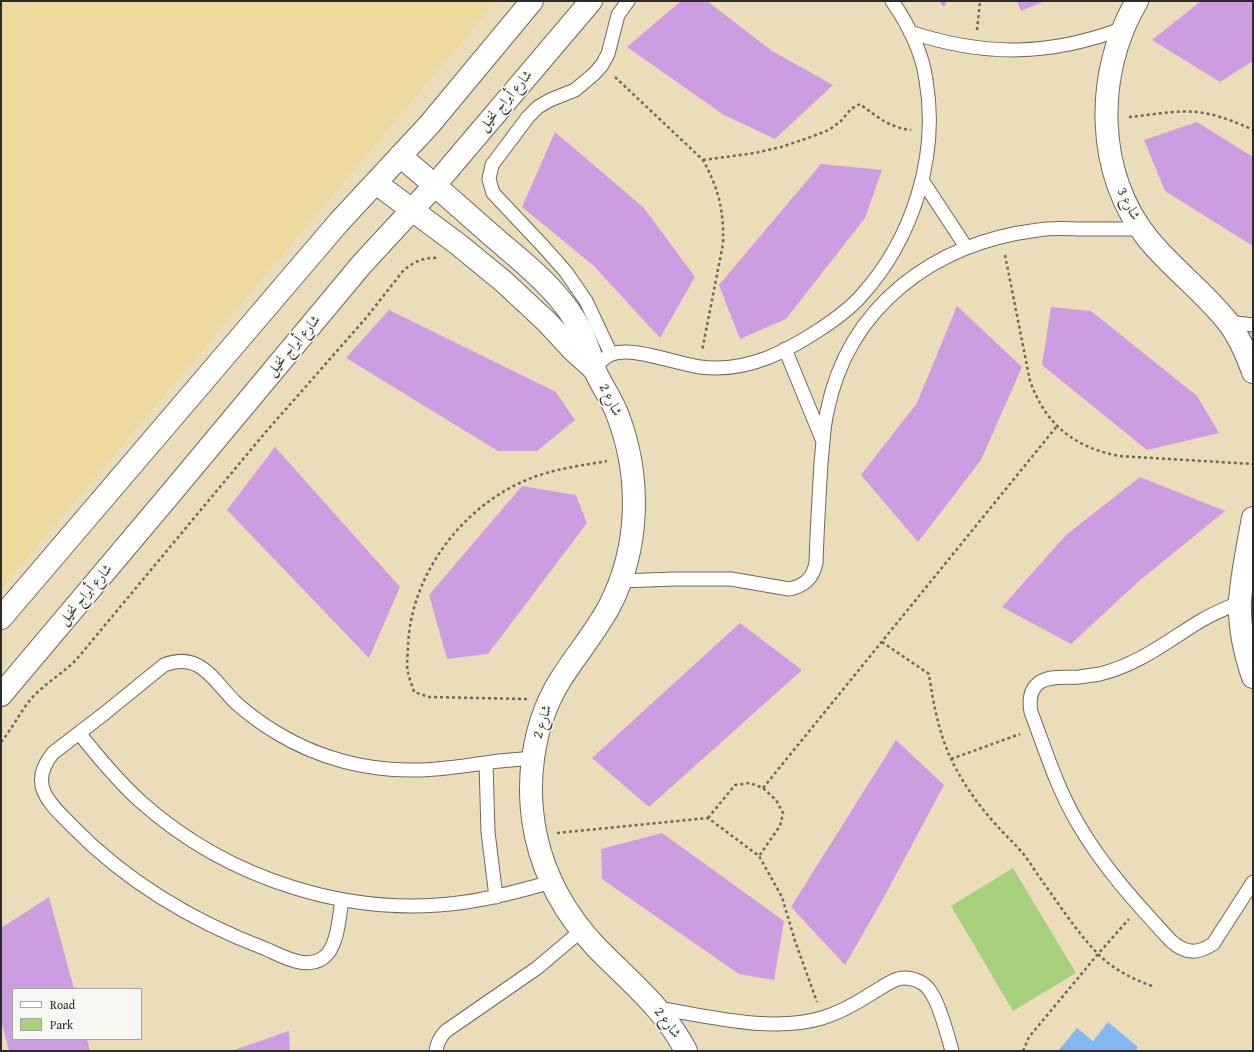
<!DOCTYPE html>
<meta charset="utf-8">
<style>
body{margin:0}
#map{position:relative;width:1254px;height:1052px;overflow:hidden;background:#ebddba;font-family:"Gentium Book Plus",serif}
canvas{display:block}
.frame{position:absolute;inset:0;border:2px solid #2b2b2b;pointer-events:none}
.legend{position:absolute;left:12px;top:988px;width:130px;height:52px;box-sizing:border-box;background:#f6f6f2;border:1px solid #a5a5a2;margin:0;padding:5px 7px;list-style:none;font-size:12px;color:#2b2b2b}
.legend li{display:flex;align-items:center;gap:8px;height:20px}
.legend b{width:20px;border:1px solid #a5a5a2}
</style>
<div id="map">
<canvas width="1254" height="1052"></canvas>
<div class="frame"></div>
<ul class="legend">
<li><b style="height:5px;background:#fff"></b>Road</li>
<li><b style="height:11px;background:#a7d07c"></b>Park</li>
</ul>
</div>
<script>
const ctx = document.querySelector('canvas').getContext('2d');
ctx.lineJoin = 'round';
function paint(path, color) { ctx.fillStyle = color; ctx.fill(path, 'evenodd'); }
function stroke(path, color, width, dash) { ctx.strokeStyle = color; ctx.lineWidth = width; ctx.lineCap = dash ? 'butt' : 'round'; ctx.setLineDash(dash || []); ctx.stroke(path); }
function drawText(font, color, halo, rows, align = 'center') {
  ctx.font = font + ' "Gentium Book Plus",Amiri,serif'; ctx.lineWidth = 3.5; ctx.setLineDash([]); ctx.textBaseline = 'middle'; ctx.strokeStyle = halo; ctx.fillStyle = color; for (const [text, x, y, turn = 0] of rows) {
    ctx.save(); ctx.translate(x, y); ctx.rotate((+turn || 0) * Math.PI / 180); ctx.textAlign = isNaN(turn) ? turn : align; if (halo) ctx.strokeText(text, 0, 0); ctx.fillText(text, 0, 0); ctx.restore();
  }
}
paint(new Path2D(`
 M1013,868L1076,973L1013,1011L951,906Z`), '#a7d07c');
paint(new Path2D(`
 M1,1H496L1,589Z`), '#eeda9e');
paint(new Path2D(`
 M1108,1022L1138,1047L1135,1051H1058L1077,1028L1093,1041Z`), '#84b8f2');
paint(new Path2D(`
 M681,1H707L772,51L833,85L775,139L724,115L627,47Z
 M939,1H947L944,7Z
 M1017,1H1045L1021,11Z
 M1201,1H1253V61L1220,82L1152,40Z
 M1197,122L1253,157V246L1165,191L1144,140Z
 M555,132L644,208L695,277L660,338L594,266L522,207Z
 M821,164L882,170L865,218L786,319L740,339L719,285Z
 M957,306L1022,367L981,460L918,542L861,475L917,403Z
 M1051,307L1091,311L1197,396L1219,433L1147,450L1042,365Z
 M389,310L556,392L575,420L537,451H498L346,358Z
 M275,447L400,587L369,658L227,510Z
 M1140,477L1225,511L1139,581L1071,644L1002,607L1066,535Z
 M522,486L576,495L587,523L488,654L447,659L429,595Z
 M740,623L802,670L649,807L592,758Z
 M896,740L944,785L883,899L845,965L791,907Z
 M662,833L784,921L774,980L739,974L602,879L601,849Z
 M49,897L74,989H13V1039H87L90,1051H9L1,1020V928Z
 M289,1031L290,1051H231Z`), '#cc9de1');
const service = new Path2D(`
 M910,32C985,57 1050,56 1124,28
 M922,180L966,247
 M1228,322L1253,325
 M785,349L822,439
 M611,354L586,301L566,272L543,246L493,193L489,179L492,165L528,117L538,107L550,100L575,90L594,74L602,65L608,54L618,15L628,1
 M595,370C599,363 604,357 612,354C632,346 677,364 700,367C722,370 746,366 767,358C795,347 842,318 862,295C913,238 939,156 926,80C922,52 908,24 892,1
 M619,581L676,579H731L789,589C805,586 813,578 816,563C817,530 819,497 821,463C823,446 823,429 827,412C848,306 934,243 1038,230C1054,227 1070,229 1086,229C1104,229 1122,229 1140,229
 M1240,602C1227,608 1214,613 1202,620C1167,641 1140,664 1100,674C1093,675 1086,676 1079,677C1067,678 1051,675 1040,682C1030,689 1029,701 1031,712C1045,749 1057,788 1077,822C1102,866 1137,904 1171,941C1186,954 1197,954 1213,944L1253,882
 M79,733C98,757 117,780 140,801C227,879 350,919 466,902C495,898 523,890 551,882
 M486,763L488,832L496,897
 M342,900C339,917 338,948 323,958C305,970 282,956 266,949C192,921 128,883 73,827C63,816 50,806 44,792C38,778 44,764 53,753L105,713L164,665C200,651 213,680 235,702C247,713 262,724 277,733C318,758 367,771 415,770C439,770 462,766 485,763C501,760 517,760 533,758
 M657,1008C708,1016 772,1033 822,1018C839,1013 855,1004 869,995C878,990 888,982 898,979C904,977 910,978 916,980C921,982 927,986 930,991C939,1003 948,1036 952,1051
 M436,1051C437,1042 440,1037 446,1031L537,968L582,930`);
const minor = new Path2D(`
 M1137,1C1094,73 1095,175 1149,240C1173,269 1204,292 1227,321C1239,336 1247,355 1253,372
 M400,156C433,183 465,212 497,240C518,258 541,276 559,298C572,313 582,330 588,348C591,355 592,362 594,368C600,384 612,399 618,416C641,477 640,548 609,607C595,633 575,656 559,682C532,727 525,785 536,836C545,878 567,916 596,947C628,980 665,1009 686,1051
 M376,183L459,245L503,281L547,322L573,350L594,369
 M1253,518C1248,546 1242,573 1240,601C1239,627 1245,654 1253,677`);
const tertiary = new Path2D(`
 M1,618L339,222L429,125L532,1
 M1,695L172,492L362,264L435,185L591,1`);
stroke(service, '#6e695d', 15);
stroke(minor, '#6e695d', 24);
stroke(tertiary, '#6e695d', 24);
stroke(new Path2D(`
 M977,30L980,1
 M615,77L703,160C719,190 724,210 723,244L702,351
 M1129,117C1151,115 1175,110 1197,112C1216,114 1236,122 1253,130
 M703,160L755,153L781,147L808,138L829,130L841,121L851,109L860,104C876,116 890,128 911,130
 M1005,255L1030,381C1046,425 1074,447 1119,456L1253,464
 M882,642L929,674C933,703 939,733 951,759C963,784 981,809 1000,829C1006,836 1013,842 1019,849C1025,855 1030,863 1035,871C1055,898 1074,929 1098,954C1113,969 1132,979 1152,986
 M527,699L429,697L414,692C412,685 409,678 408,672C406,664 408,655 408,647C410,577 460,509 524,481C551,469 579,466 607,461
 M1,742C12,729 20,712 31,699C44,684 62,674 76,660L264,434L366,318L403,271C413,262 424,257 438,258
 M951,759L1020,734
 M763,788L1057,426
 M708,818L735,785L750,783L763,788L776,800L783,813L780,826L759,856
 M557,833L708,818L759,856L782,897L795,941L817,1002
 M1023,1051L1029,1037L1098,954L1129,919`), '#6e695d', 2.5, [3, 3]);
stroke(service, '#fff', 13);
stroke(minor, '#fff', 22);
stroke(tertiary, '#fff', 22);
drawText('14px', '#2b2b2b', '#f6f6f2', [
 ["شارع أبراج نخيل",506,101,-50],
 ["شارع 3",1128,204,63],
 ["شارع أبراج نخيل",294,346,-50],
 ["شارع 2",610,400,64],
 ["شارع أبراج نخيل",86,595,-50],
 ["شارع 2",543,722,-73],
 ["شارع 2",667,1023,53]
]);
</script>
